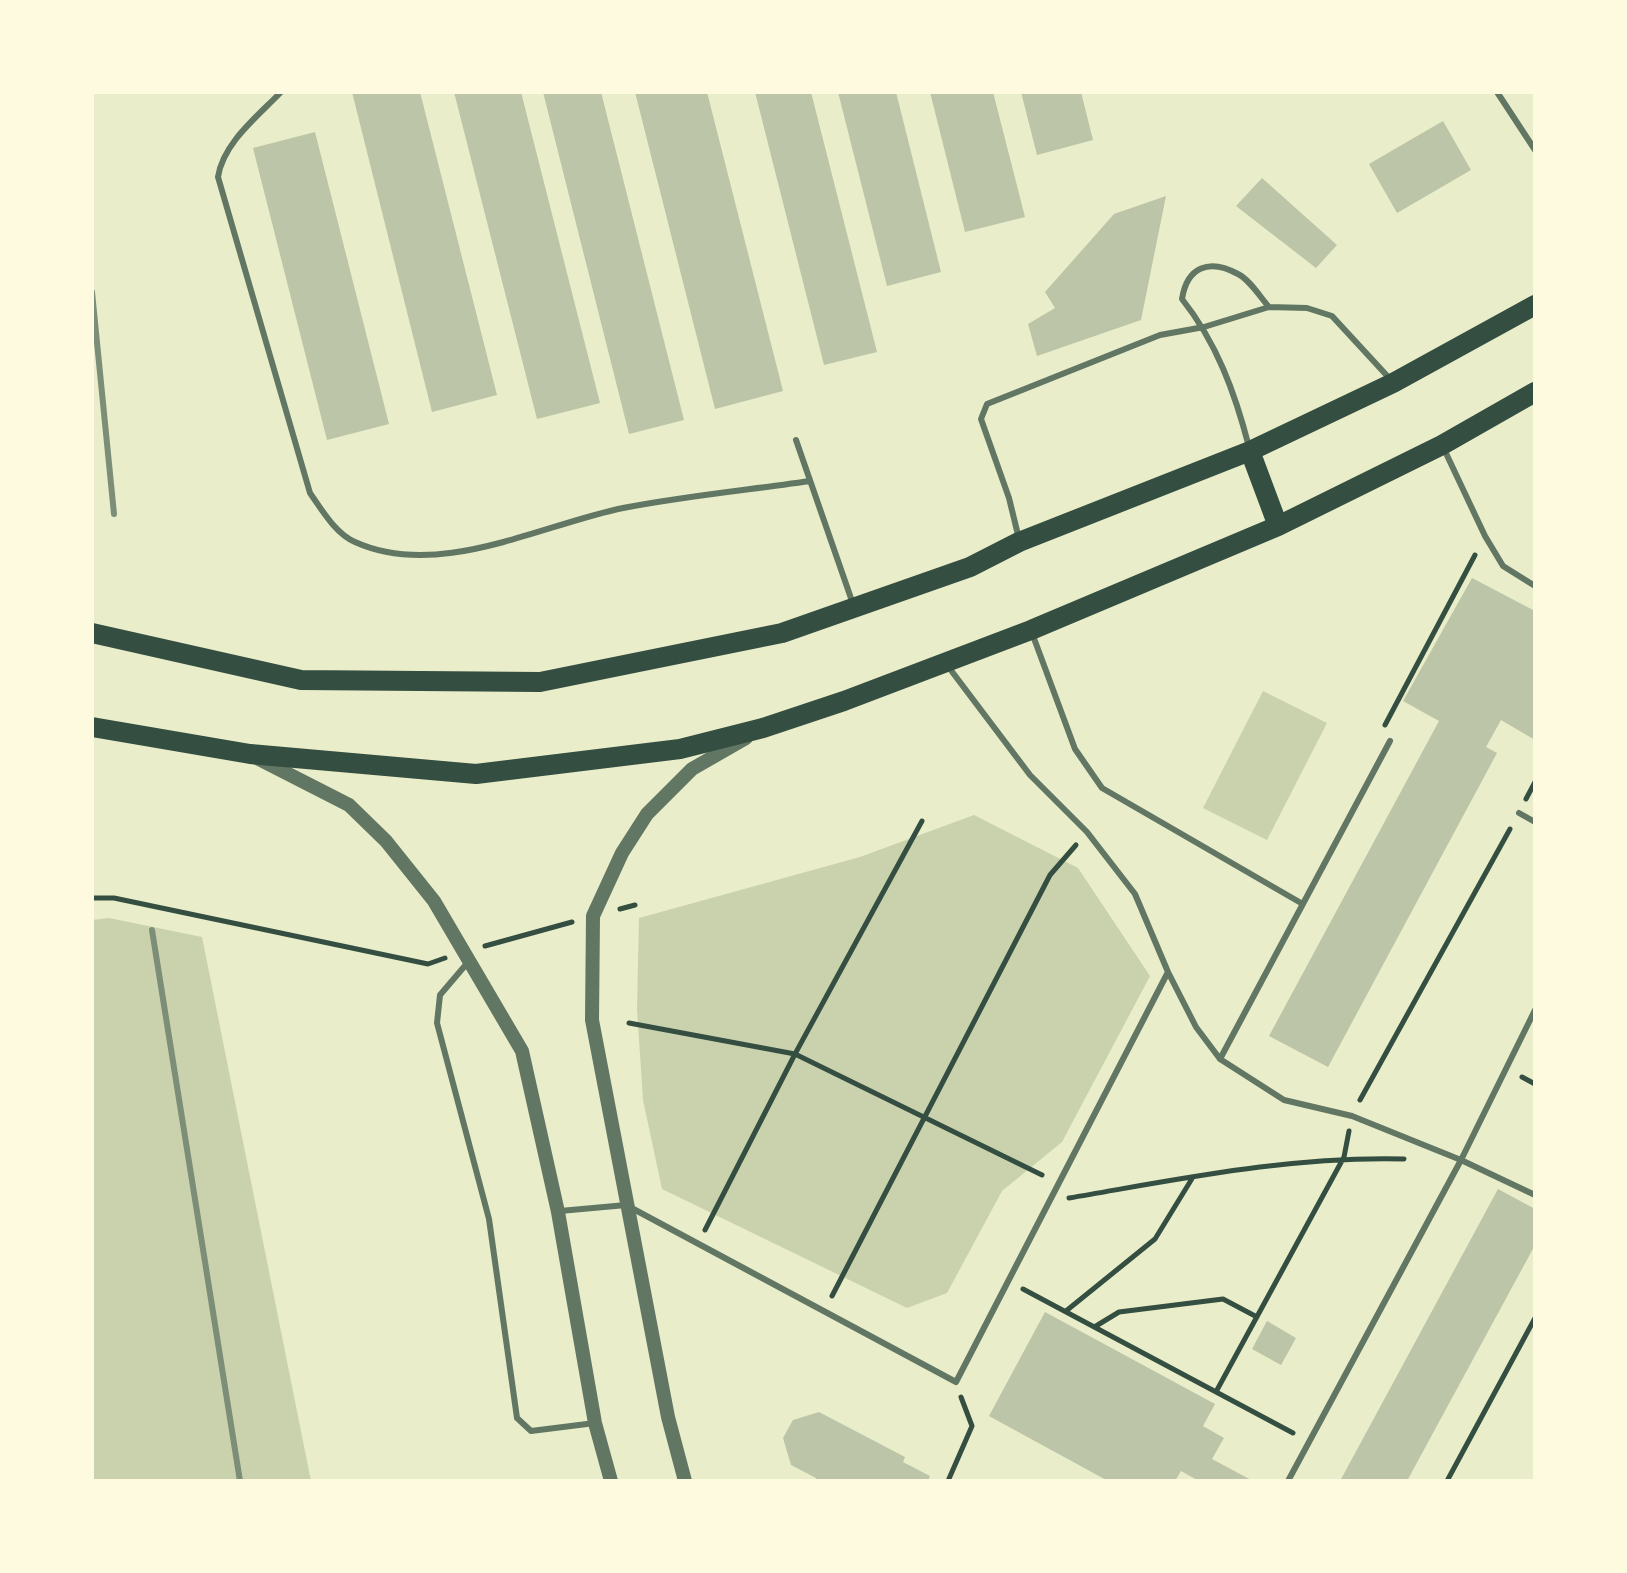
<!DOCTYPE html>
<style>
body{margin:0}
#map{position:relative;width:1627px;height:1573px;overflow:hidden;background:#e9edc9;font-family:"Noto Serif",serif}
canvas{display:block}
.frame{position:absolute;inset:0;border:94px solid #fefae0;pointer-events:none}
</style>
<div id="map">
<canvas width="1627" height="1573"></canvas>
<div class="frame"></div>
</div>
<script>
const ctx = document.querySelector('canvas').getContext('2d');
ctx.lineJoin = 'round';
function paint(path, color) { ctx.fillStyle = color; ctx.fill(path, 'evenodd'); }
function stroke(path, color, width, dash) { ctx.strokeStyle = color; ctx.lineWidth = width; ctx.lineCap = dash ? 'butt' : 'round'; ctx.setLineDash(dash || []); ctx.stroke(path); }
paint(new Path2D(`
 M1263,691L1327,723L1267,840L1203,808Z
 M974,815L1078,868L1150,976L1062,1142L1002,1191L947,1293L907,1308L662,1189L643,1100L637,1009L639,918L860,857Z
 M109,918L202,937L311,1481H92V920Z`), '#cad2ad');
paint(new Path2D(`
 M352,92H420L497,395L432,412Z
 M454,92H521L600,403L537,419Z
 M543,92H601L684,420L629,434Z
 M635,92H707L783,391L715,409Z
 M755,92H811L877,352L824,365Z
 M838,92H896L941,272L887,286Z
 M930,92H993L1025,217L965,232Z
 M1021,92H1081L1093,140L1037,155Z
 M1443,121L1471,170L1397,213L1369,164Z
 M315,132L389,424L327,440L253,148Z
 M1262,178L1337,245L1316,268L1236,206Z
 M1166,196L1141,320L1037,356L1028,324L1055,308L1045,292L1114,214Z
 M1472,578L1535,611V740L1501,720L1486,747L1497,753L1328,1067L1269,1036L1439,721L1403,701Z
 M1498,1189L1535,1209V1245L1407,1481H1340Z
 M1045,1312L1215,1404L1203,1426L1224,1438L1212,1459L1253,1481H1199L1181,1471L1175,1481H1108L989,1416Z
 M1267,1321L1296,1338L1281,1365L1252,1349Z
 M819,1412L905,1457L903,1462L930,1476L928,1481H815L816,1478L791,1465L783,1438L793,1420Z`), '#bcc5a7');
stroke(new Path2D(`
 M1385,725L1475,555
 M1526,799L1535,782
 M92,898H114L428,964L445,958
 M620,909L635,905
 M485,946L572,922
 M629,1023L795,1054L1042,1175
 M1522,1077L1535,1084
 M1360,1100L1510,829
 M1069,1198C1181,1179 1290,1156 1404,1159
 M705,1230L795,1054L922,821
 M1023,1289L1293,1433
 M832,1296L1050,875L1076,845
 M1066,1311L1155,1239L1193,1177
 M1096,1326L1119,1312L1223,1299L1257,1317
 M1217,1390L1344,1157L1349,1131
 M948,1481L972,1426L961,1397
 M1447,1481L1535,1318`), '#344e41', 5);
stroke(new Path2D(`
 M281,92C258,116 223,143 218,177L310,493C322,510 335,533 355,542C439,580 540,525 623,508C684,496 748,490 810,481
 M1497,92L1535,150
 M796,440L853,604
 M1249,447C1235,393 1217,343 1182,299C1187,267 1209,258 1238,274C1250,280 1260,297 1269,307
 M1444,449L1485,536L1503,566L1535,586
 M1019,539L1009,498L981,419L987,404L1160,335L1204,327L1269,307L1307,308L1332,316L1391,380
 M1032,633L1075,749L1102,788L1301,903
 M1519,813L1535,822
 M469,961L440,995L437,1023L489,1219L517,1418L531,1431L595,1423
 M1168,972L1196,1027L1220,1059L1284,1100L1352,1116L1461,1160L1535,1195
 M1220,1059L1390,741
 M560,1211L626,1205L956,1382L1168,972L1135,894L1087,832L1030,775L947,665
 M1288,1481L1461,1160L1535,1010`), '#617663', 6);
stroke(new Path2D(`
 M257,758L349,805L386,841L434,901L522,1051L558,1212L595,1423L611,1481
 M685,1481L668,1417L592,1020L593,916L622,853L647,814L692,769L746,738`), '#617663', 14);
stroke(new Path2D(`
 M1250,451L1278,526
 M92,633L301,680L540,682L782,633L970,567L1019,542L1250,451L1393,383L1535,305
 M92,727L250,754L476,774L680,749L763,728L844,701L1031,630L1278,526L1442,445L1535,392`), '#344e41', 20);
stroke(new Path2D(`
 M92,292L114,514
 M152,930L240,1481`), '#7c8e77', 6);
</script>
